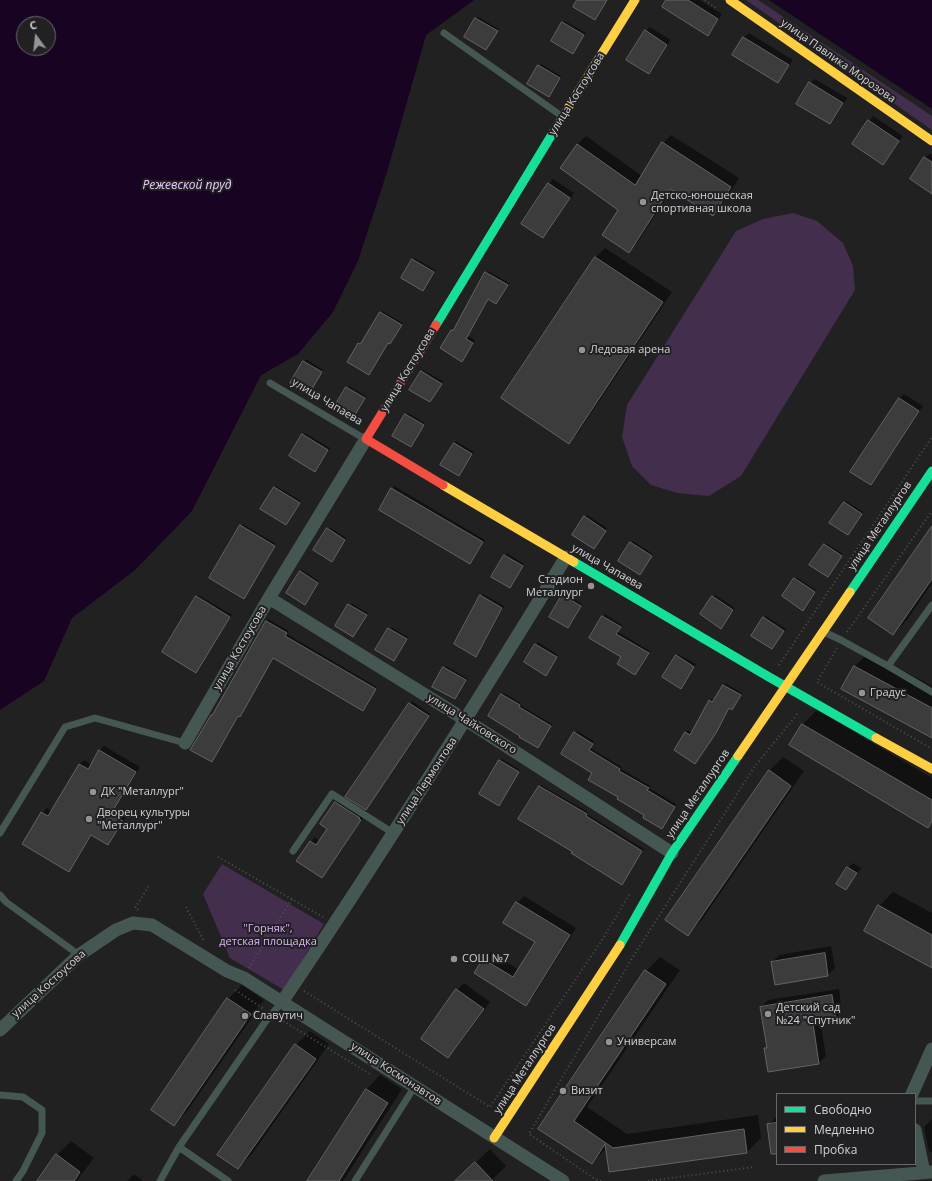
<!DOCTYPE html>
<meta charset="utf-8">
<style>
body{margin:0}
#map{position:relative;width:932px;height:1181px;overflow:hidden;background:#212121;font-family:"Open Sans",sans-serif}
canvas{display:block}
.legend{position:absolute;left:776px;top:1093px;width:140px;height:72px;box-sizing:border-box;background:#212022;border:1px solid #686769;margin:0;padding:5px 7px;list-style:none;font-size:12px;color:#d2d1d3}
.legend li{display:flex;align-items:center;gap:8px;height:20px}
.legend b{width:20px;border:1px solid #686769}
.north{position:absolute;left:16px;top:16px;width:40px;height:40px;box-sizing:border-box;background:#212022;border:1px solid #686769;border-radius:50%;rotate:345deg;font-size:11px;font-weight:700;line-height:16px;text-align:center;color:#d2d1d3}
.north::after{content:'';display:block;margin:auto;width:14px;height:18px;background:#949395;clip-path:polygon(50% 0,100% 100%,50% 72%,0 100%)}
</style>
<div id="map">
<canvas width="932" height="1181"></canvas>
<ul class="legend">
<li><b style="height:5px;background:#16e098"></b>Свободно</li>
<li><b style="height:5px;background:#ffcf43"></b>Медленно</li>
<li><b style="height:5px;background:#f24e42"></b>Пробка</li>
</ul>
<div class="north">С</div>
</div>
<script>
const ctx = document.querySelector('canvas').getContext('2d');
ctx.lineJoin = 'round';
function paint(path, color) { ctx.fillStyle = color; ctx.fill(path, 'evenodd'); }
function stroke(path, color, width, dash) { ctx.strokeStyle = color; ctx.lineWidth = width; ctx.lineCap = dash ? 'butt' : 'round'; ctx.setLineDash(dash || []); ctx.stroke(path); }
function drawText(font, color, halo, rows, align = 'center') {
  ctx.font = font + ' "Open Sans",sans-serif'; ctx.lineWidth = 4; ctx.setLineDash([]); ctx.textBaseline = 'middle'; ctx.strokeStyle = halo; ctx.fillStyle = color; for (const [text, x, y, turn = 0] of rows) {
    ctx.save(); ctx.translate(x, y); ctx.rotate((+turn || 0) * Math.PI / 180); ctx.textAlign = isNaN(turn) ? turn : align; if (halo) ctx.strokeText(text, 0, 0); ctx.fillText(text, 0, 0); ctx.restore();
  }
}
paint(new Path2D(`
 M746,0H758L932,116V130Z
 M793,213L817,221L843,243L853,266L855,290L741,476L709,496L677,493L651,485L632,466L622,437L627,405L736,231L763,219Z
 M222,864L324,924L284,990L230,958L203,894Z`), '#432e4e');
paint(new Path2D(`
 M0,0H474L426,35L387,172L358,261L333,312L298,354L261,375L192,511L135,570L72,618L44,681L0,710ZM24,24H48V48H24Z
 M769,0H932V109Z`), '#180322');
paint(new Path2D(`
 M667,0H700L722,14L712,30L708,35Z
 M478,17L499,29L486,49L476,19Z
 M565,21L586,33L573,53L563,23Z
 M650,27L671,40L653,69L649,73L646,31Z
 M749,33L793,60L782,77L777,82L734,55L744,37Z
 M541,64L561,76L551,94L539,66Z
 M815,79L847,98L834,119L830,123L810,83Z
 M873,116L903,136L883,163L869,121Z
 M671,135L739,178L721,206L712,214L672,189L637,243L629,251L620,210L561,168L578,144L586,136L642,176L663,143Z
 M929,154L932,155V192L925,158Z
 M553,179L574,193L548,232L543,237L549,184Z
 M605,248L672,292L578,433L569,442L596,257Z
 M415,258L435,270L423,290L413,260Z
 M488,271L509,283L496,303L488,298L468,336L475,340L464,358L452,330Z
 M382,311L403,323L392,341L390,343L388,342L369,374L359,344L361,342L363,343Z
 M306,359L323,370L311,391L291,382Z
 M423,370L443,381L430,401L421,372Z
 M349,386L366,396L354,417L347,388Z
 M904,394L923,406L875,479L870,484L899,398Z
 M408,413L425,423L412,444L406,415Z
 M305,433L330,448L316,469L303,435Z
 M456,441L474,452L461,472L454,443Z
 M276,486L301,501L288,522L274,488Z
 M394,486L485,540L472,561L470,563L380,510Z
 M846,501L863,512L849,532L844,503Z
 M587,515L607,528L596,546L585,517Z
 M243,524L276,544L245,596L241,526Z
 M329,527L346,538L334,558L328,529Z
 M932,528V583L907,620L893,634Z
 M633,541L653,554L641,571L631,543Z
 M826,543L843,554L830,574L824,545Z
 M507,553L524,564L512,585L492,577Z
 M302,570L319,581L306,601L300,572Z
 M796,577L816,590L805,607L795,579Z
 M565,593L582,604L570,625L551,616Z
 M483,594L504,606L478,654L481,596Z
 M198,595L232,615L196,672V597Z
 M715,595L735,608L723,625L713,597Z
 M351,603L368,613L353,636L349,605Z
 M605,614L622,625L618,632L650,651L635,674L622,656L590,637Z
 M766,616L786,629L772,648L764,618Z
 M268,619L289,631L287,634L377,687L365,708L273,657L212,761V715L214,714Z
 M391,627L408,637L394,660L389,629Z
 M538,642L558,655L547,672L525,662Z
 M869,652L932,686V737L843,689L855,666Z
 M678,654L696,664L683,685L676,656Z
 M446,666L467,678L456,696L444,668Z
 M725,683L742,693L733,707L730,708L717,730L675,750L686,732L688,730L692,733L709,701L711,699L714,700Z
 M504,693L521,703L520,705L552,724L538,747L502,695Z
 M412,701L430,714L367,806L347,796Z
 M817,710L932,778V822L928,826L791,745L803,724Z
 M577,731L594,741L590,748L622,767L620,768L650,786L649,788L676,804L664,826L619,797L594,773L575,733Z
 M104,746L140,767L115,809L127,816L112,840L108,844L92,835L73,866L69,871L42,813L47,808L52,811L80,764L84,760L91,764L99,751Z
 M783,757L804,771L702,920L688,934L769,771Z
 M502,759L520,770L501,803L500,761Z
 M541,785L588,812L587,814L644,849L624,881L574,851L539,787Z
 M340,799L365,815L326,872L322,877L310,842L315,837L320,841L328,828L335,803Z
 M853,863L861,868L850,884L846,889L838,884L848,867Z
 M893,892L932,913V967L879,906Z
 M524,896L576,928L533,997L526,1004L475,973L484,959L491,952L519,970L537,942L517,903Z
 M831,946L835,968L828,975L775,984L772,962L779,955Z
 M660,957L680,970L587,1107L627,1134L758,1115L761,1138L747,1152L610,1171L607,1148L591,1163L540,1128L646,971Z
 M464,983L490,1002L455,1050L448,1057L457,990Z
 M242,985L264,1000L188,1110L174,1124L228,999Z
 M839,989L842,1012L835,1019L820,1021L826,1056L819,1063L765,1049L767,1047L761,1007L768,1000Z
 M310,1031L329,1044L252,1154L238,1168L296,1045Z
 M380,1075L402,1089L343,1181H308L366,1090Z
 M777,1116V1151L768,1125Z
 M932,1119V1152H929L924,1127Z
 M71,1141L94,1158L76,1181H38L57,1155Z
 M490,1149L506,1166L491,1181H456Z
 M134,1174L143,1181H127Z`), '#0007');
const building = new Path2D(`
 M577,0H607L595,20L573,7Z
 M666,0H688L718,19L708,36L662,7Z
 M475,18L498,31L486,50L464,37Z
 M562,22L584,35L573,54L551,41Z
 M645,30L667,45L649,74L626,60Z
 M743,37L789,65L778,83L732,55Z
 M538,65L560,78L549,97L527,84Z
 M809,82L843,103L830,124L796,104Z
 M868,120L899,141L883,165L852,144Z
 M662,142L731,187L713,216L670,189L629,253L602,235L618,210L560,168L577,144L635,185Z
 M924,157L932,162V194L910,179Z
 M548,183L570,198L543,238L521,224Z
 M595,257L663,302L569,444L501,398Z
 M412,259L434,272L423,291L401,278Z
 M485,272L508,285L496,304L488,299L466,339L473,343L462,362L440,348L451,330H453Z
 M380,312L402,325L390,344L388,343L369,375L347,362L358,343L360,344Z
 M303,361L322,372L309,394L290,383Z
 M421,371L442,384L430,402L409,390Z
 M346,387L365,398L352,420L333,409Z
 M899,398L919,411L871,485L850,472Z
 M405,414L424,425L411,447L392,436Z
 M302,434L328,450L315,472L289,456Z
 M454,443L472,454L459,476L440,465Z
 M274,487L300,503L286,525L260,509Z
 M391,488L483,542L470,564L379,510Z
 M844,502L862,514L848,535L829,523Z
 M584,516L606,531L594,549L572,535Z
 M240,525L275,546L244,599L209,578Z
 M932,526V579L893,635L868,618Z
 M327,528L345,540L332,562L313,550Z
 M630,542L652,556L640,575L618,561Z
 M824,544L842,556L828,577L809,565Z
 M504,555L523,566L510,588L491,577Z
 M300,571L318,583L305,605L286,593Z
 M794,578L815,592L803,611L782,596Z
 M480,595L502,608L476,657L454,644Z
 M562,595L581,606L568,628L549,617Z
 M196,596L230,617L196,673L162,652Z
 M712,596L733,610L721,629L700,614Z
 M348,604L367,615L353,637L335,626Z
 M602,616L621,627L616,634L649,653L635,675L617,664L621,657L589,638Z
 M763,617L784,631L772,649L751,636Z
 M266,621L287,633L285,636L376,689L363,711L273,658L240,717L238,716L212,762L190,750L211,715H212Z
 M388,628L407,639L394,661L375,650Z
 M535,644L557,657L546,676L524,662Z
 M676,655L694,667L681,689L662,677Z
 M854,666L932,708V738L841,689Z
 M443,667L466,680L455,699L432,687Z
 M723,685L741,695L732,710L729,708L716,733L695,764L674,750L685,732L690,735L709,700L712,702Z
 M501,694L520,705L519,707L551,726L538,748L519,737L520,736L488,716Z
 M409,703L429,716L366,810L345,797Z
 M802,724L932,800V821L928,828L789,745Z
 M574,732L593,744L589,750L620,769L619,771L649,788L647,790L675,807L662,829L643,818L644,815L617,799L618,797L588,780L592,773L561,754Z
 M99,750L136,772L111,814L123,821L108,845L91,835L69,872L22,844L41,812L48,816L79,764L88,769Z
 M499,760L519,772L499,806L479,794Z
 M769,770L791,786L688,936L665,920Z
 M539,786L587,814L586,816L642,851L622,885L571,853L573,852L518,819Z
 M335,802L360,818L359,819L361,820L322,878L296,861L310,841L316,845L327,829L320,824Z
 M847,867L857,873L846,890L836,884Z
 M516,902L570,935L526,1006L474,973L483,959L513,977L535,942L503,923Z
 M878,905L932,935V968L864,931Z
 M825,953L828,976L775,985L771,962Z
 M645,970L666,984L574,1121L613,1148L744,1129L747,1153L609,1172L605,1144L592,1164L538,1129Z
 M456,989L484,1009L448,1058L421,1039Z
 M832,995L836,1020L813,1023L819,1064L768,1072L764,1048H767L760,1007Z
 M227,998L251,1014L174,1126L151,1110Z
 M295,1044L316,1059L238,1169L217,1155Z
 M366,1089L388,1103L339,1181H307Z
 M777,1123V1154H771L767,1124Z
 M56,1154L80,1172L74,1181H37Z
 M475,1162L493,1181H455Z`);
paint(building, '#3c3c3c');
stroke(building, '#646464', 1);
stroke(new Path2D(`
 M705,0L716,8
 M847,632L932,511
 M837,648L817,682L932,749
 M779,665L932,437
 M218,857L323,917
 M186,907L204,941
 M138,910L135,908L150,884
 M249,968L292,899
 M235,990L264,1009
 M304,991L490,1107L604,937L630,893
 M280,1019L370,1074
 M601,1181L595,1179L529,1134L634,955L755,766L799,712
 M648,1181L754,1167`), '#485351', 2, [1, 3]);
stroke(new Path2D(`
 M444,33L563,117
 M270,383L365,439
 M824,632L841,640L888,666L932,605
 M888,666L932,692
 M0,833L65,727L95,718L185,743
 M293,851L332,794L393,833
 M0,895L6,902L79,955
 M0,1095L23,1097L42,1110V1133L23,1171L16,1181
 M915,1101H932
 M179,1147L228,1181
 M160,1181L179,1147L266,1021L282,1002
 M355,1181L415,1086`), '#445752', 7);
stroke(new Path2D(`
 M269,598L472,724L672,853
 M185,743L269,598L366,439
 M282,1002C381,856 474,707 566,557
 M0,1030L79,955L116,930L133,923L152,925L227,971L244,978L563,1181
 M912,1094L932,1049
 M915,1130L924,1172
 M824,1181L932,1172`), '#445752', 13);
stroke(new Path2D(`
 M436,325L554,131
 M574,562L769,677L876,738
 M850,592L932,471
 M620,945L672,853L738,756`), '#16e098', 9);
stroke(new Path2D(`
 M730,0L932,141
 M554,131L635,0
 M443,485L574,562
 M876,738L932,769
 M738,756L850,592
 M494,1138L620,945`), '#ffcf43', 9);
stroke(new Path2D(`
 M436,325L366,439L443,485`), '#f24e42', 9);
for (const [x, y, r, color] of [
 [643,202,4,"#949395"],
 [582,350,4,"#949395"],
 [591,586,4,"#949395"],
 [862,693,4,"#949395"],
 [93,792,4,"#949395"],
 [89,819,4,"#949395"],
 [454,959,4,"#949395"],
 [768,1014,4,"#949395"],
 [245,1016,4,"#949395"],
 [609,1042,4,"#949395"],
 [563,1091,4,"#949395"]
]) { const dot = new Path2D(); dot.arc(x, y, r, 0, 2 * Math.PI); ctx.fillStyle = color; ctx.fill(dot); stroke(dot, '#212022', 1.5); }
drawText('11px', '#d2d1d3', '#212022', [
 ["улица Павлика Морозова",838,61,35],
 ["улица Костоусова",577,94,-58],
 ["улица Костоусова",408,370,-59],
 ["улица Чапаева",327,402,31],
 ["улица Металлургов",880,526,-56],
 ["улица Чапаева",607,567,30],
 ["улица Костоусова",240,648,-60],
 ["улица Чайковского",472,724,32],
 ["улица Лермонтова",427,781,-57],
 ["улица Металлургов",698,794,-56],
 ["улица Костоусова",49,984,-42],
 ["улица Металлургов",525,1069,-57],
 ["улица Космонавтов",396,1074,33]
]);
drawText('11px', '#d2d1d3', '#212022', [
 ["Детско-юношеская",651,196],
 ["спортивная школа",651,209],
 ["Ледовая арена",590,350],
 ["Стадион",583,580,"right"],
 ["Металлург",583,593,"right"],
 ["Градус",870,693],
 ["ДК \"Металлург\"",101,792],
 ["Дворец культуры",97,813],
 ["\"Металлург\"",97,826],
 ["СОШ №7",462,959],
 ["Детский сад",776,1008],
 ["№24 \"Спутник\"",776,1021],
 ["Славутич",253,1016],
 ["Универсам",617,1042],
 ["Визит",571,1091]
], 'left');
drawText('11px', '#ddb2f6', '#212022', [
 ["\"Горняк\",",268,929],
 ["детская площадка",268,942]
]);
drawText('italic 12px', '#e8c8fb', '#212022', [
 ["Режевской пруд",187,186]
]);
</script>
